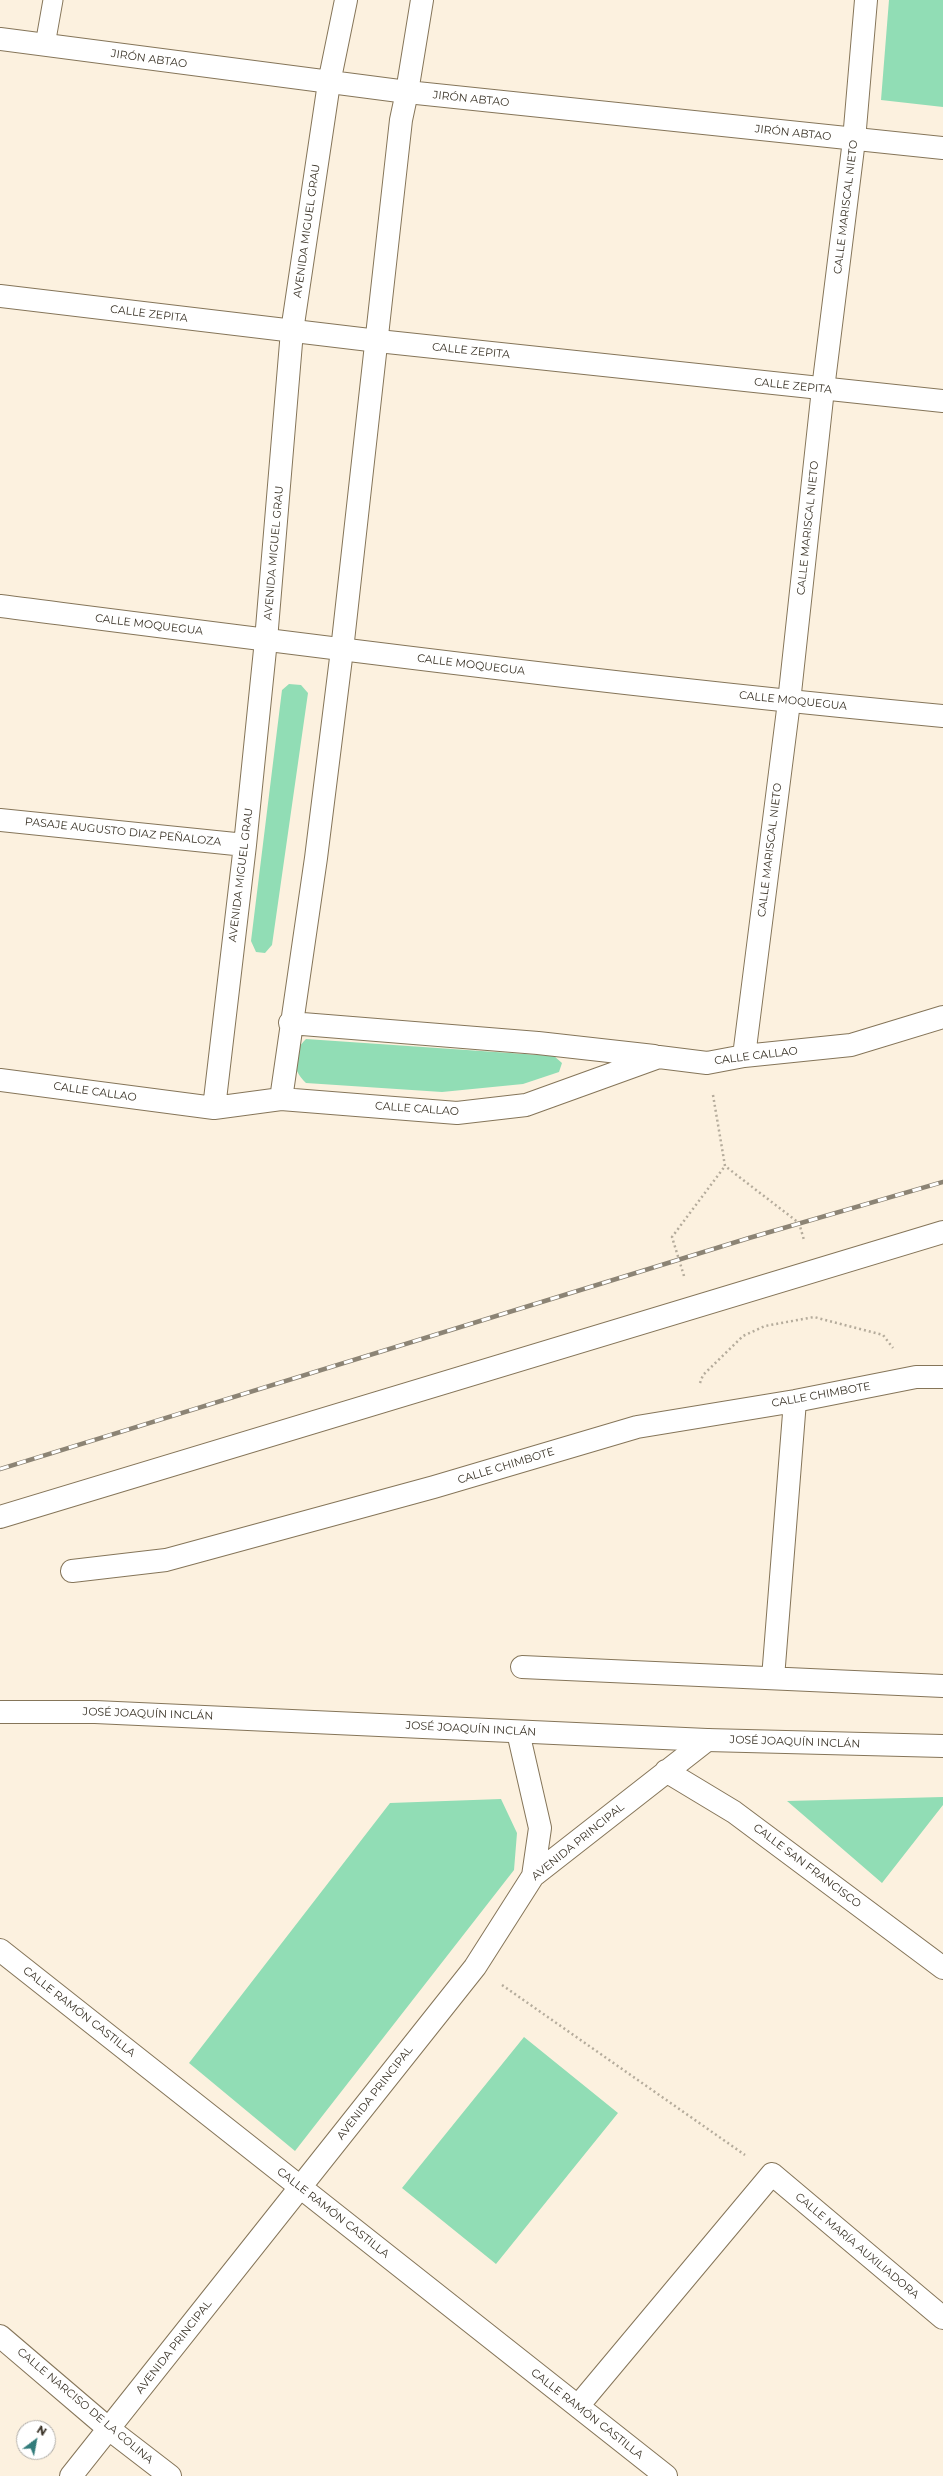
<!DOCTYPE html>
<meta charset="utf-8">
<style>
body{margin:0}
#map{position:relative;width:943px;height:2476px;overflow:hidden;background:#fcf1df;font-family:Montserrat,sans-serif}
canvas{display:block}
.north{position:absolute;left:16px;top:2420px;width:40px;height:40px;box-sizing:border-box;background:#fff;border:1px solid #b0ada8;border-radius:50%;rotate:32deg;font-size:11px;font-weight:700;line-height:16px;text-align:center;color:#393226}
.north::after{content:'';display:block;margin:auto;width:14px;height:18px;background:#337c7b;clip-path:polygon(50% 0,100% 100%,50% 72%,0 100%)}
</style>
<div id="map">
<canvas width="943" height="2476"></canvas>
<div class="north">N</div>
</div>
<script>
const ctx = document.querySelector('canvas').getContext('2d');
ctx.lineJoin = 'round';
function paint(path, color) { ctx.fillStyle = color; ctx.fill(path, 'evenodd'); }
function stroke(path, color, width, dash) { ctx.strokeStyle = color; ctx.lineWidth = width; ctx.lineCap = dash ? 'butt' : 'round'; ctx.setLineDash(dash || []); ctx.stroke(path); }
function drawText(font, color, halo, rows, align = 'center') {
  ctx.font = font + ' Montserrat,sans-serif'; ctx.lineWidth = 3.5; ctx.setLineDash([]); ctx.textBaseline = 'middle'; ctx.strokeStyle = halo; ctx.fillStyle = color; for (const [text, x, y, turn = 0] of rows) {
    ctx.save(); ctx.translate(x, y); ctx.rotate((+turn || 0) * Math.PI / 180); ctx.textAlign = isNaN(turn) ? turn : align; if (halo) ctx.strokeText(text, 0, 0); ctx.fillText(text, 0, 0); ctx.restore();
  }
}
paint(new Path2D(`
 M889,0H943V107L881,100Z
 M289,684L301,685L308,693L272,945L265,953L256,952L251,941L282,690Z
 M306,1039L554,1056L562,1063L559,1072L523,1084L442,1092L306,1083C291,1068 291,1054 306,1039Z
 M943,1797V1805L882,1883L787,1801Z
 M501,1799L517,1833L514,1870L295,2151L189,2063L390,1803Z
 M524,2037L618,2113L496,2264L402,2188Z`), '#91ddb5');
const service = new Path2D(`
 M45,45L53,0`);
const minor = new Path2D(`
 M0,820L245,845
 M290,1023L538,1043L654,1056
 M744,1056L789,702L823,389L854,140L866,0
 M0,1080L214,1108L281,1099L457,1113L526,1105L659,1057L707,1063L744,1056L851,1045L943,1017
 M281,1099L316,858L342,650L401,120L407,92
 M214,1108L245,845L266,640L292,331L329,83
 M0,1517L943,1232
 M72,1571L166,1560L434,1487L637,1427L795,1401L916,1377H943
 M522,1667L943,1686
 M773,1678L795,1401
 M518,1732L540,1828L533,1876
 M666,1771L734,1812L943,1968
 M0,1950L666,2476
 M0,2336L109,2429L170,2476
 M578,2406L772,2174L943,2318
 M71,2476L475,1967L533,1876L707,1740`);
const tertiary = new Path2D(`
 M0,39L407,92L943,148
 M329,83L346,0
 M407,92L422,0
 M0,296L378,341L943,401
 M0,606C314,646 628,687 943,716`);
const primary = new Path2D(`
 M0,1712H95L707,1740L943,1746`);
stroke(service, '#857559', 21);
stroke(minor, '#857559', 24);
stroke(tertiary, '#857559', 24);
stroke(primary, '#857559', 24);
stroke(new Path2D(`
 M713,1095L725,1166L799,1223L804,1240
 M684,1276L672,1237L725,1166
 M700,1383L703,1375L743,1336L765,1326L814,1317L883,1335L893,1348
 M502,1985L745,2155`), '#b5ac9c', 2.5, [2, 3]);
stroke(service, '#fff', 19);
stroke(minor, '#fff', 22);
stroke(tertiary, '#fff', 22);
stroke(primary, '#fff', 22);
const rail = new Path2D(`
 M0,1469L749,1238L943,1182`);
stroke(rail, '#8c8475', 4.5);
stroke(rail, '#fff', 3, [9]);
drawText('11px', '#393226', '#fff', [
 ["JIRÓN ABTAO",149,59,8],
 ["JIRÓN ABTAO",471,99,6],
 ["JIRÓN ABTAO",793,133,6],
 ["CALLE MARISCAL NIETO",846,207,-83],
 ["AVENIDA MIGUEL GRAU",307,231,-82],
 ["CALLE ZEPITA",149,314,7],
 ["CALLE ZEPITA",471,351,6],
 ["CALLE ZEPITA",793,386,6],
 ["CALLE MARISCAL NIETO",808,528,-84],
 ["AVENIDA MIGUEL GRAU",274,553,-85],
 ["CALLE MOQUEGUA",149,625,7],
 ["CALLE MOQUEGUA",471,665,7],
 ["CALLE MOQUEGUA",793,701,6],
 ["PASAJE AUGUSTO DIAZ PEÑALOZA",123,832,6],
 ["CALLE MARISCAL NIETO",770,850,-83],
 ["AVENIDA MIGUEL GRAU",241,875,-83],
 ["CALLE CALLAO",756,1056,-7],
 ["CALLE CALLAO",95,1092,8],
 ["CALLE CALLAO",417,1109,4],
 ["CALLE CHIMBOTE",821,1395,-10],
 ["CALLE CHIMBOTE",506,1466,-17],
 ["JOSÉ JOAQUÍN INCLÁN",148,1714,2],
 ["JOSÉ JOAQUÍN INCLÁN",471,1729,3],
 ["JOSÉ JOAQUÍN INCLÁN",795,1742,2],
 ["AVENIDA PRINCIPAL",578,1842,-39],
 ["CALLE SAN FRANCISCO",807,1866,37],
 ["CALLE RAMÓN CASTILLA",79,2012,38],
 ["AVENIDA PRINCIPAL",375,2093,-52],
 ["CALLE RAMÓN CASTILLA",333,2213,38],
 ["CALLE MARÍA AUXILIADORA",857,2246,40],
 ["AVENIDA PRINCIPAL",174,2347,-52],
 ["CALLE NARCISO DE LA COLINA",85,2406,40],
 ["CALLE RAMÓN CASTILLA",587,2414,38]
]);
</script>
